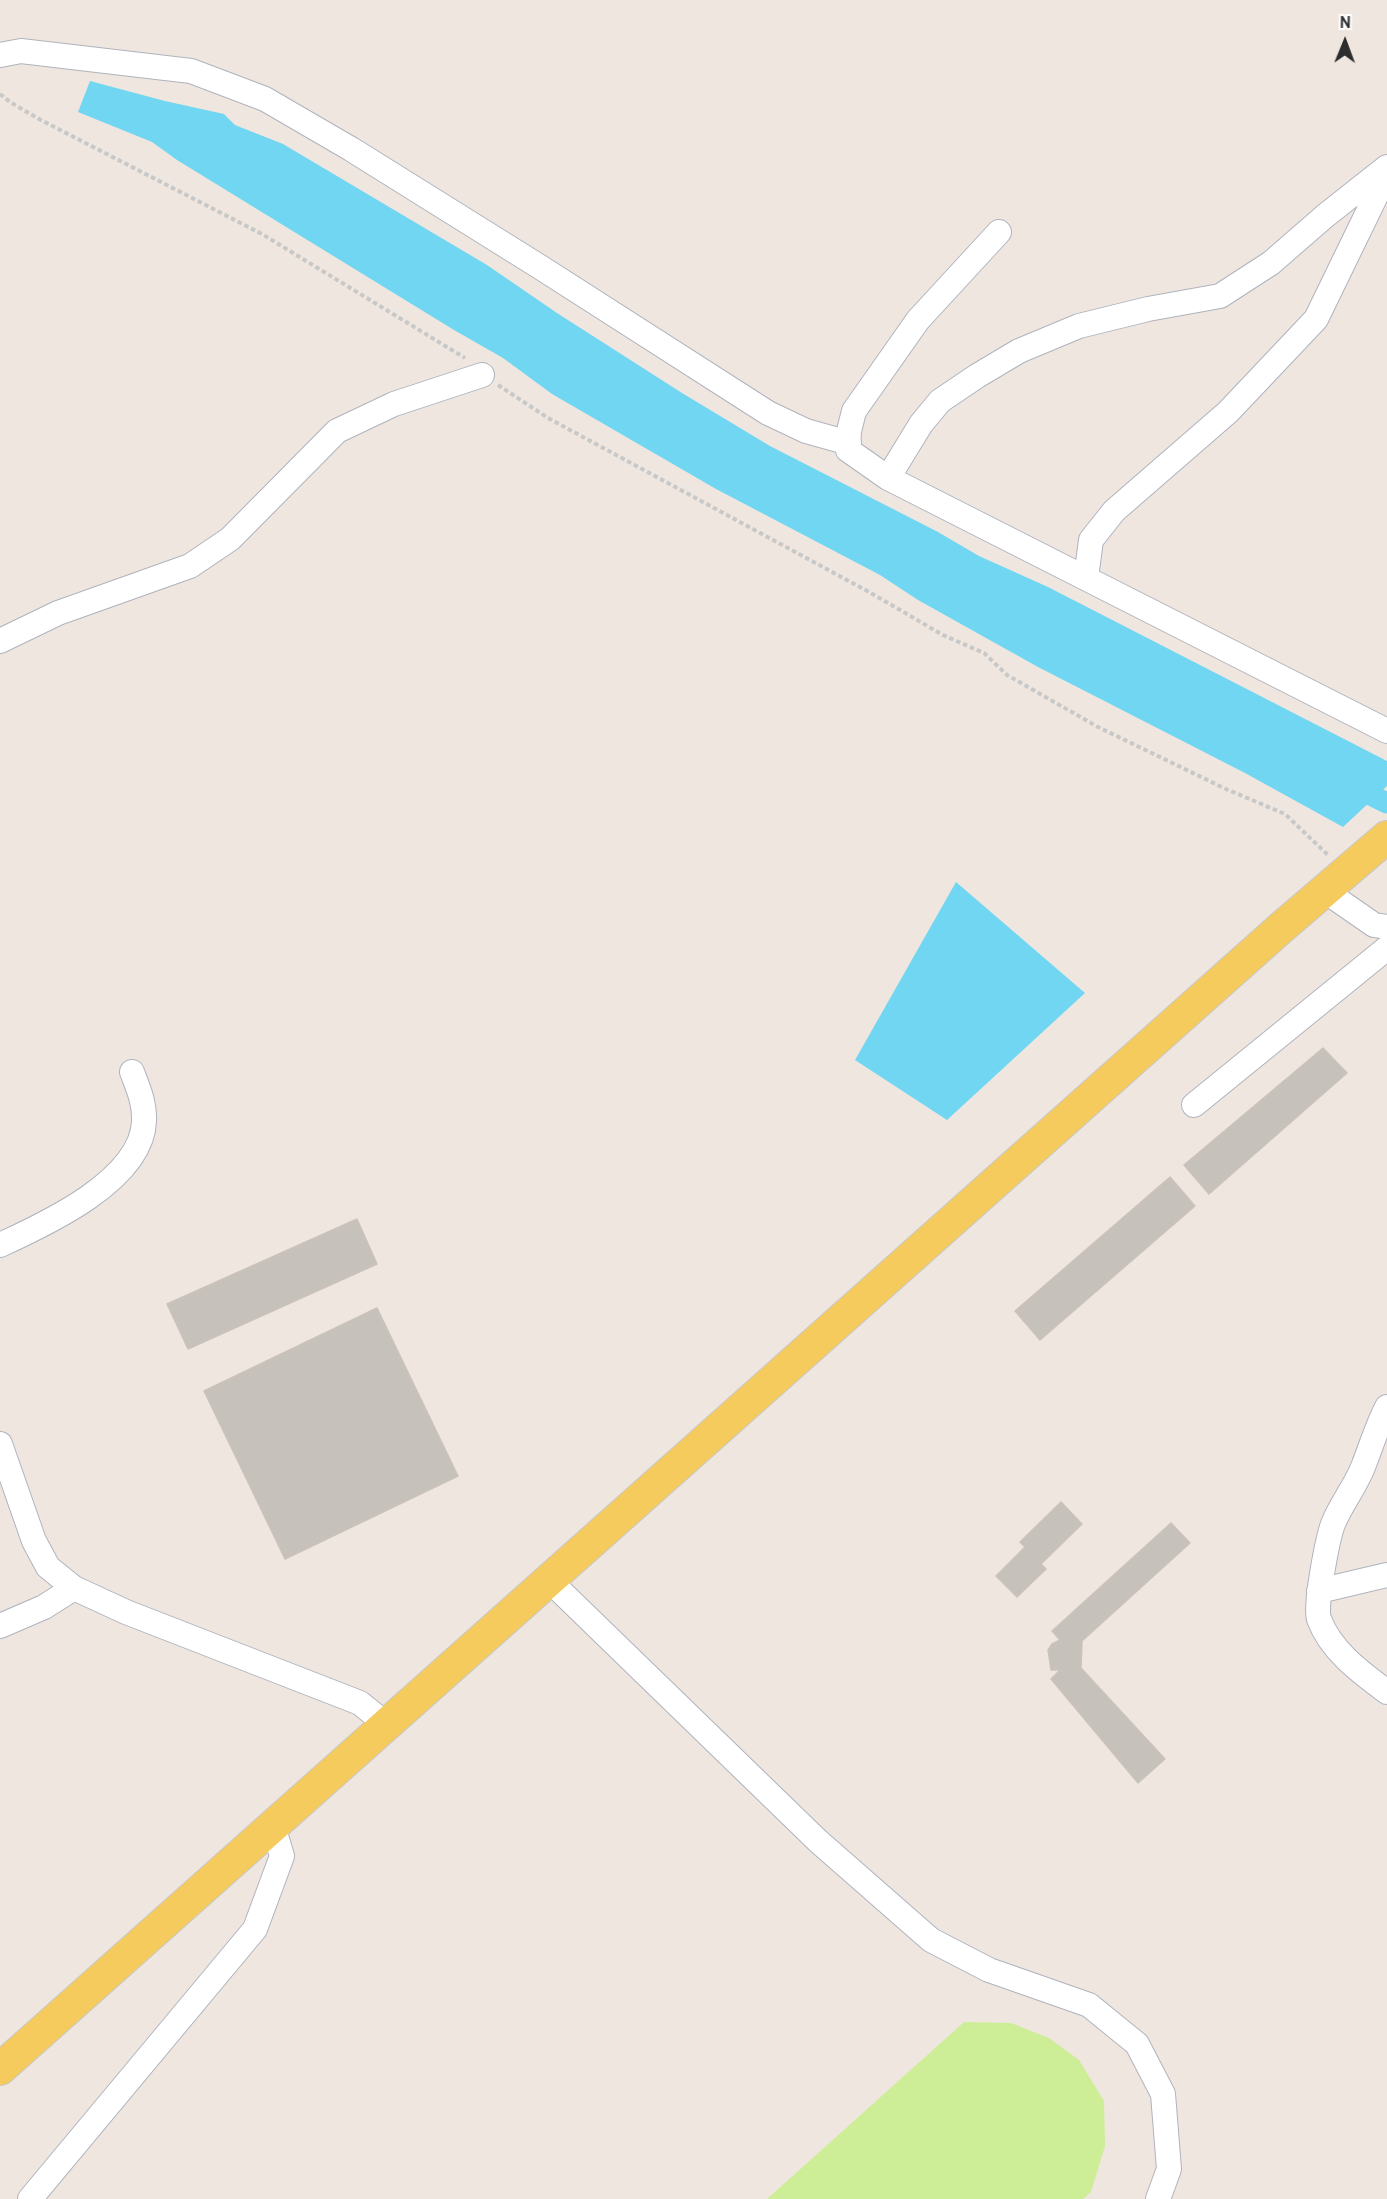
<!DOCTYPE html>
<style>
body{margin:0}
#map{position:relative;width:1387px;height:2199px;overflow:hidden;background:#efe7df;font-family:Overpass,sans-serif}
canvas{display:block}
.north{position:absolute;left:1315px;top:12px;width:60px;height:60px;-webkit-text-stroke:4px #fff;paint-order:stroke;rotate:1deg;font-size:16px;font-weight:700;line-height:24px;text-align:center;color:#2d2d2d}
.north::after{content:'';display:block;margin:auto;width:21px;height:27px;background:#2d2d2d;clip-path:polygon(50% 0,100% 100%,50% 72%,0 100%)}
</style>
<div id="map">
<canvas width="1387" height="2199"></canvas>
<div class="north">N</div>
</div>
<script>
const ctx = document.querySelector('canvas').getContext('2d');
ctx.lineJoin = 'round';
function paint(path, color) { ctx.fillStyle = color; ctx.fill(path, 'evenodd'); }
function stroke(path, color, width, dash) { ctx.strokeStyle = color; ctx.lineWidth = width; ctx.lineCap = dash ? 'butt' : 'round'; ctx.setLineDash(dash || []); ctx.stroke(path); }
paint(new Path2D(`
 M964,2022L1011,2023L1049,2038L1079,2060L1104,2101L1105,2146L1091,2192L1083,2199H767Z`), '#cded97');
paint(new Path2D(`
 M90,81L165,101L224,114L235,125L283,144L487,265L557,313L682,393L770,446L938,532L979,556L1048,587L1387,761V786L1343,827L1245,773L1038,667L918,600L880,575L716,489L552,394L503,358L454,330L177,160L152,142L78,112Z
 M956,882L1085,993L947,1120L855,1060Z`), '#71d6f2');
stroke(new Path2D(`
 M1350,785L1387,803`), '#71d6f2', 21);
const building = new Path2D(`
 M1323,1048L1347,1073L1209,1194L1184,1165Z
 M1170,1177L1195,1206L1040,1340L1015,1311Z
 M357,1219L377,1264L188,1349L167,1304Z
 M377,1308L458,1476L285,1559L204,1391Z
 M1061,1502L1082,1524L1041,1564L1046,1569L1017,1597L996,1576L1025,1547L1020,1542Z
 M1171,1523L1190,1543L1082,1641L1081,1668L1165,1759L1138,1783L1051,1679L1060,1670H1051L1048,1650L1052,1644L1060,1640L1052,1631Z`);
paint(building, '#c7c1bc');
stroke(building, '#cbc3b9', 1.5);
const minor = new Path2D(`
 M0,55L21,51L191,71L265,99L351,149L540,267L768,413L806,431L849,443
 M999,232L918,320L854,411L849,431L848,450L888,478L1387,731
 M888,478L921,424L940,401L977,376L1019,351L1079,326L1148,309L1220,296L1271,263L1325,216L1387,167
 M1086,578L1091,540L1114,511L1228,412L1316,319L1387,173
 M0,641L58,613L190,566L230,539L337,431L394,404L482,375
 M1325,891L1374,925L1387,927
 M1194,1105L1387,948
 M0,1245C46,1224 142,1180 144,1121C145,1103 138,1088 132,1072
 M1387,1407C1377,1426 1371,1447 1363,1467C1355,1487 1341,1504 1333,1524C1328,1537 1314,1608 1319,1619C1331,1651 1360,1672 1387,1692
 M0,1444L34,1541L48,1567L74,1588L126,1612L360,1703L387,1725
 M549,1580L818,1841L931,1940L989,1970L1089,2005L1137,2044L1163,2094L1169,2169L1158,2199
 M1319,1591L1387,1575
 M0,1626L44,1607L74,1588
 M30,2199L255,1929L282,1856L273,1826`);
const major = new Path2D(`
 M0,2069L1282,927L1387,837`);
stroke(minor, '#afb3bd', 26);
stroke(major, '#c8c8c8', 34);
stroke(new Path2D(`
 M0,94L10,102L39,119L262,234L465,358
 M498,385L548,418L869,592L943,635L984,653L1007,675L1098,727L1226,789L1285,814L1329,856`), '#c8c8c8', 4, [4.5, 3]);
stroke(minor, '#fff', 24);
stroke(major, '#f5cb5e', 32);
</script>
